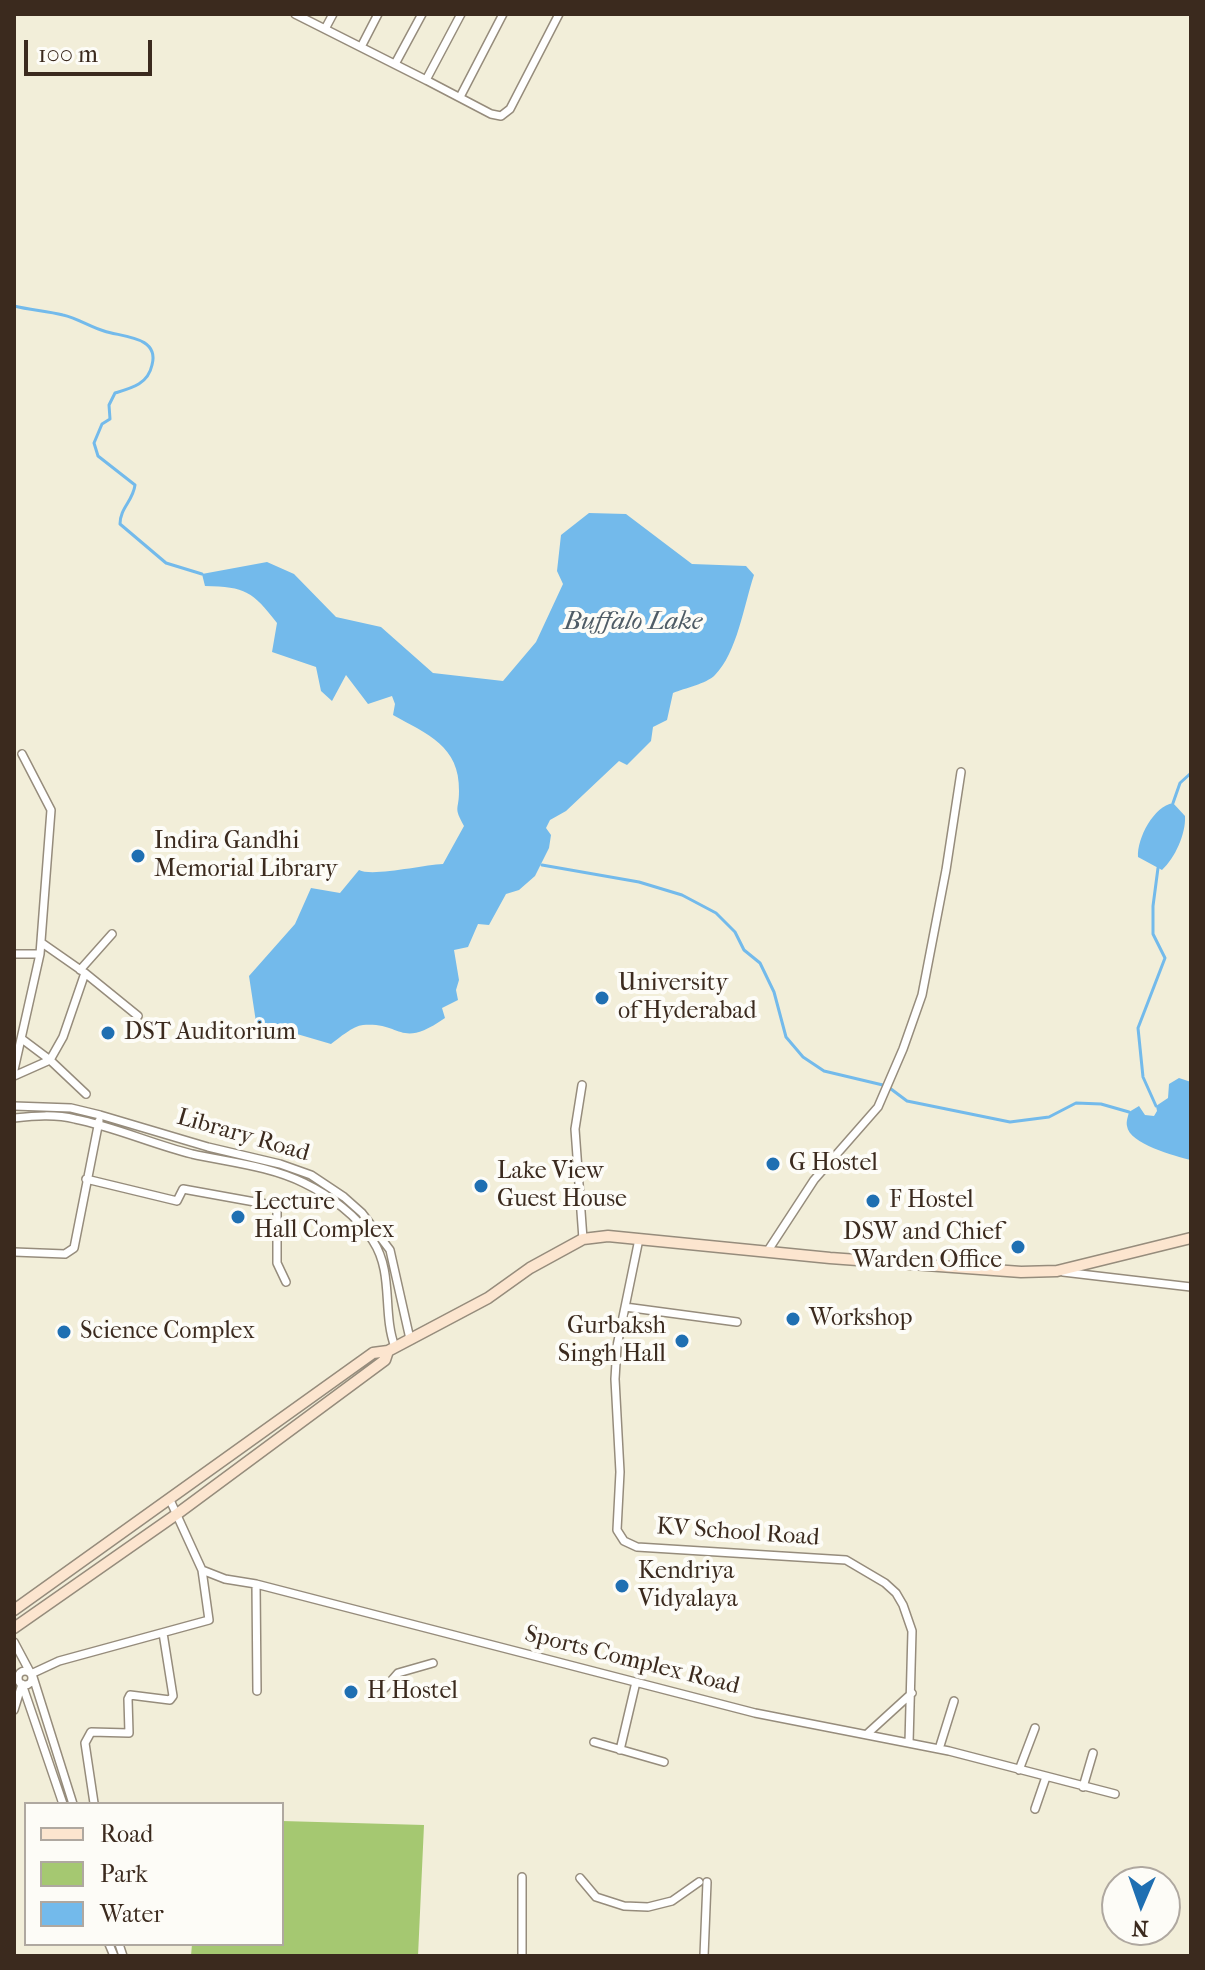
<!DOCTYPE html>
<style>
body{margin:0}
#map{position:relative;width:1205px;height:1970px;overflow:hidden;background:#f2eed9;font-family:"IM FELL French Canon",serif}
canvas{display:block}
.frame{position:absolute;inset:0;border:16px solid #3b2a1e;pointer-events:none}
.legend{position:absolute;left:24px;top:1802px;width:260px;height:144px;box-sizing:border-box;background:#fdfcf7;border:2px solid #afa8a0;margin:0;padding:10px 14px;list-style:none;font-size:24px;color:#3b2a1e}
.legend li{display:flex;align-items:center;gap:16px;height:40px}
.legend b{width:40px;border:2px solid #afa8a0}
.north{position:absolute;left:1101px;top:1866px;width:80px;height:80px;box-sizing:border-box;background:#fdfcf7;border:2px solid #afa8a0;border-radius:50%;rotate:182deg;font-size:22px;font-weight:700;line-height:32px;text-align:center;color:#3b2a1e}
.north::after{content:'';display:block;margin:auto;width:28px;height:36px;background:#1f6fb2;clip-path:polygon(50% 0,100% 100%,50% 72%,0 100%)}
.scale{position:absolute;left:24px;top:40px;width:128px;height:36px;box-sizing:border-box;border:4px solid #3b2a1e;border-top:0;padding-left:10px;font-size:24px;line-height:28px;white-space:nowrap;color:#3b2a1e;-webkit-text-stroke:6px #fdfcf7;paint-order:stroke}
</style>
<div id="map">
<canvas width="1205" height="1970"></canvas>
<div class="frame"></div>
<ul class="legend">
<li><b style="height:10px;background:#fce5cf"></b>Road</li>
<li><b style="height:22px;background:#a5c871"></b>Park</li>
<li><b style="height:22px;background:#73baeb"></b>Water</li>
</ul>
<div class="north">N</div>
<div class="scale">100 m</div>
</div>
<script>
const ctx = document.querySelector('canvas').getContext('2d');
ctx.lineJoin = 'round';
function paint(path, color) { ctx.fillStyle = color; ctx.fill(path, 'evenodd'); }
function stroke(path, color, width, dash) { ctx.strokeStyle = color; ctx.lineWidth = width; ctx.lineCap = dash ? 'butt' : 'round'; ctx.setLineDash(dash || []); ctx.stroke(path); }
function drawText(font, color, halo, rows, align = 'center') {
  ctx.font = font + ' "IM FELL French Canon",serif'; ctx.lineWidth = 8; ctx.setLineDash([]); ctx.textBaseline = 'middle'; ctx.strokeStyle = halo; ctx.fillStyle = color; for (const [text, x, y, turn = 0] of rows) {
    ctx.save(); ctx.translate(x, y); ctx.rotate((+turn || 0) * Math.PI / 180); ctx.textAlign = isNaN(turn) ? turn : align; if (halo) ctx.strokeText(text, 0, 0); ctx.fillText(text, 0, 0); ctx.restore();
  }
}
paint(new Path2D(`
 M282,1821L424,1825L418,1956H191L192,1944H282Z`), '#a5c871');
paint(new Path2D(`
 M589,513L626,514L692,564L746,566L754,575C744,605 737,653 715,675C706,684 685,688 673,693L667,720L653,727L651,741L627,765L619,761L566,811L550,820L546,828L551,835L549,848L535,876L519,890L506,894L489,925L478,924L468,947L454,950L459,980L456,990L458,1000L442,1008L445,1018C399,1050 403,1022 363,1025C353,1026 339,1038 331,1044L256,1022L249,976L295,924L311,888L340,893L359,870C372,877 422,865 443,864L464,826C453,806 459,811 459,791C460,746 427,734 393,715L395,704L392,696L368,704L346,675L332,701L321,691L316,667L272,652L277,623C252,591 246,587 205,586L202,574L267,562L294,574L336,617L381,627L433,673L503,681L536,642L563,584L557,571L561,535Z
 M1173,803L1185,816C1186,834 1175,858 1162,870L1138,857C1137,838 1154,806 1173,803Z
 M1179,1078L1191,1082V1160C1175,1156 1129,1144 1127,1126C1126,1121 1128,1117 1129,1112L1139,1106L1145,1115L1154,1116L1157,1111L1156,1106L1168,1098L1169,1084Z`), '#73baeb');
stroke(new Path2D(`
 M14,306C30,310 47,311 63,315C77,318 90,327 104,331C121,337 160,336 152,365C148,384 132,388 115,393L109,405L110,419L102,424L94,443L98,456L135,485C133,501 120,508 120,524L166,563L202,574
 M1173,803L1180,783L1191,773
 M542,865L639,882L682,895L716,913L735,932L744,950L760,963L774,992L786,1037L803,1057L824,1071L887,1086L907,1101L1010,1122L1049,1117L1076,1103L1101,1104L1129,1112
 M1156,1106L1143,1077L1138,1028L1165,958L1153,934V906L1158,868`), '#73baeb', 3);
const street = new Path2D(`
 M295,14L426,80
 M461,14L426,80L491,114L501,116L510,109L559,14
 M325,29L333,14
 M361,47L378,14
 M395,64L422,14
 M460,97L503,14
 M14,954H40L51,810L22,754
 M80,970L112,934
 M85,973L138,1016
 M22,1039L50,1060L86,1094
 M14,1070L40,954
 M14,1076L50,1060L63,1037L85,973L42,943
 M582,1085L575,1129L583,1239
 M14,1106L71,1108L100,1115L208,1147L280,1164L311,1175L344,1197L362,1213L390,1250L410,1339
 M14,1118C34,1116 55,1114 75,1119C115,1127 152,1144 192,1154C228,1162 270,1166 304,1183C329,1195 358,1216 373,1241C394,1273 382,1313 395,1347
 M86,1179L177,1201L183,1189L277,1206V1263L286,1282
 M639,1239L617,1346L615,1379L620,1472L617,1530L624,1541L637,1547L846,1560L885,1583L896,1593L903,1605L912,1631L909,1743
 M14,1252L65,1254L74,1248L99,1121
 M767,1252L814,1180L878,1107L903,1049L922,995L946,870L961,772
 M1063,1272L1191,1287
 M625,1307L737,1322
 M170,1500L202,1570L225,1579L256,1584L755,1713L949,1751L1115,1794
 M256,1584L257,1691
 M14,1642L30,1672
 M18 1678a7 7 0 1 1 14 0a7 7 0 1 1-14 0Z
 M31,1674L59,1661L209,1620L202,1570
 M33,1677L73,1804
 M22,1684L63,1804
 M385,1688L398,1673L433,1663
 M14,1710L22,1684
 M867,1734L912,1693
 M594,1742L664,1762
 M939,1749L954,1701
 M620,1750L636,1682
 M1019,1770L1035,1728
 M1083,1787L1093,1753
 M94,1803L85,1743L91,1732L129,1733L128,1699L130,1695L170,1700L173,1696L163,1633
 M1035,1809L1046,1777
 M580,1878L596,1897L624,1906L648,1907L672,1901L699,1882
 M109,1944L114,1956
 M119,1944L123,1956
 M522,1956V1877
 M704,1956L707,1882`);
const secondary = new Path2D(`
 M14,1610L373,1353L388,1351L488,1298L530,1268L583,1239L608,1236L830,1258L1021,1272L1057,1271L1191,1238
 M14,1628L177,1514L385,1360L388,1351`);
stroke(street, '#968c7c', 10);
stroke(secondary, '#968c7c', 13);
stroke(street, '#fff', 7);
stroke(secondary, '#fce5cf', 10);
for (const [x, y, r, color] of [
 [138,856,8,"#1f6fb2"],
 [602,998,8,"#1f6fb2"],
 [108,1033,8,"#1f6fb2"],
 [773,1164,8,"#1f6fb2"],
 [481,1186,8,"#1f6fb2"],
 [873,1201,8,"#1f6fb2"],
 [238,1217,8,"#1f6fb2"],
 [1018,1247,8,"#1f6fb2"],
 [793,1319,8,"#1f6fb2"],
 [64,1332,8,"#1f6fb2"],
 [682,1341,8,"#1f6fb2"],
 [622,1586,8,"#1f6fb2"],
 [351,1692,8,"#1f6fb2"]
]) { const dot = new Path2D(); dot.arc(x, y, r, 0, 2 * Math.PI); ctx.fillStyle = color; ctx.fill(dot); stroke(dot, '#fdfcf7', 3); }
drawText('24px', '#3b2a1e', '#fdfcf7', [
 ["Indira Gandhi",154,842],
 ["Memorial Library",154,870],
 ["University",618,984],
 ["of Hyderabad",618,1012],
 ["DST Auditorium",124,1033],
 ["G Hostel",789,1164],
 ["Lake View",497,1172],
 ["Guest House",497,1200],
 ["F Hostel",889,1201],
 ["Lecture",254,1203],
 ["Hall Complex",254,1231],
 ["DSW and Chief",1002,1233,"right"],
 ["Warden Office",1002,1261,"right"],
 ["Workshop",809,1319],
 ["Gurbaksh",666,1327,"right"],
 ["Singh Hall",666,1355,"right"],
 ["Science Complex",80,1332],
 ["Kendriya",638,1572],
 ["Vidyalaya",638,1600],
 ["H Hostel",367,1692]
], 'left');
drawText('24px', '#3b2a1e', '#fdfcf7', [
 ["Library Road",243,1136,16],
 ["KV School Road",738,1533,4],
 ["Sports Complex Road",632,1661,14]
]);
drawText('italic 26px', '#4f5c66', '#fdfcf7', [
 ["Buffalo Lake",633,623]
]);
</script>
